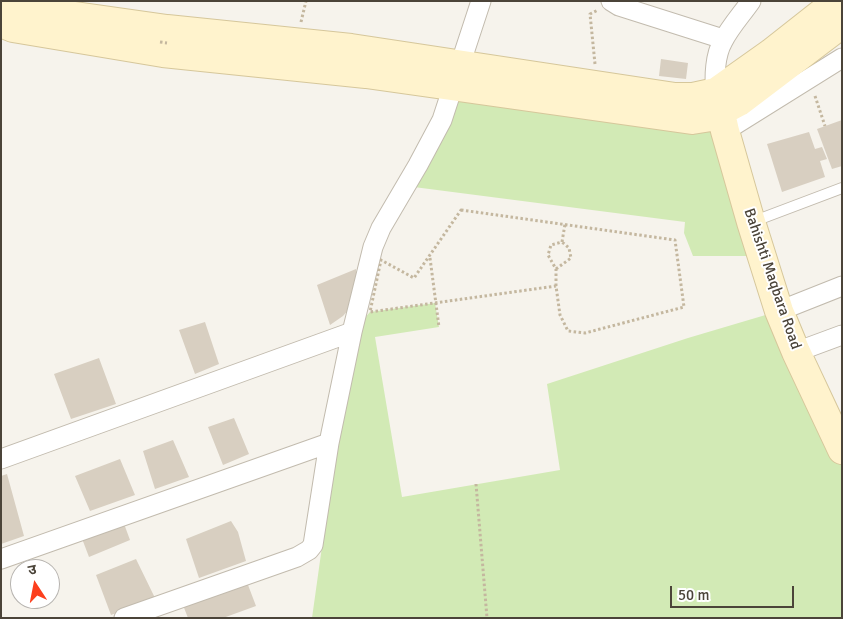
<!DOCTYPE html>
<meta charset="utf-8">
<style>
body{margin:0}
#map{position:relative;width:843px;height:619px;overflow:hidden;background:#f6f3ec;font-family:Signika,"Noto Sans Devanagari",sans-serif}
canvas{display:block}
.frame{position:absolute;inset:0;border:2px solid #4b4439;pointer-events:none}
.north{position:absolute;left:10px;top:559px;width:50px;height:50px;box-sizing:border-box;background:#fff;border:1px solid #b7b4b0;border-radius:50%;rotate:349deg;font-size:14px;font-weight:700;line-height:20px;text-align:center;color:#4b4439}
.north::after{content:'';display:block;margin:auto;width:18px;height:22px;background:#fc3f1d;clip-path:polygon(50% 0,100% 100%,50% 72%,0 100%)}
.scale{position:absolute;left:670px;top:586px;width:124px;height:22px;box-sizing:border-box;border:2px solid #4b4439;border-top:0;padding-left:6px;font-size:15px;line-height:18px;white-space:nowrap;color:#4b4439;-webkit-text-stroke:4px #fff;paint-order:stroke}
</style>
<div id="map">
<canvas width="843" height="619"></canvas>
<div class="frame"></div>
<div class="north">उ</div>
<div class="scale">50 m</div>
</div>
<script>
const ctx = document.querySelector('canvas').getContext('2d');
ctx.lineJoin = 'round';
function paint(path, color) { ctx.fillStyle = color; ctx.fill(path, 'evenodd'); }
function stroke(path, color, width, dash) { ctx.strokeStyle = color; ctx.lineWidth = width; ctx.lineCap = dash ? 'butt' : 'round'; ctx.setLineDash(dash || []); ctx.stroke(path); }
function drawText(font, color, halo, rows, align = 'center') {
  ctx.font = font + ' Signika,sans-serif'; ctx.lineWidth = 4; ctx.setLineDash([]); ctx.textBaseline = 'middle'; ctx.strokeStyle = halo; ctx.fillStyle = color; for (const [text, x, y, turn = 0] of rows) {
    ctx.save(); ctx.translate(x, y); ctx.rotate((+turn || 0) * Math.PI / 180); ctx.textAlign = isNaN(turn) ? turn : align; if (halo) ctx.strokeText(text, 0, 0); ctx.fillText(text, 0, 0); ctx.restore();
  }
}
paint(new Path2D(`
 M454,87L711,117L762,256H693L684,233L685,222L406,186Z
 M435,303L439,327L375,337L402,497L560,470L547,384L688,338L779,311L842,450V618H312L352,332L370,312Z`), '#d2eab5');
paint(new Path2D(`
 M661,59L688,63L686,79L659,76Z
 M842,120V166L832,169L817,129Z
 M809,132L815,149L822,147L827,159L820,161L825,177L782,192L767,144Z
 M356,269V286L350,308L343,316L330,325L317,285Z
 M205,322L219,364L195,374L179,330Z
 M99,358L116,404L71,419L54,374Z
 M234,418L249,454L223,465L208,427Z
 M173,440L189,477L155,489L143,451Z
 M120,459L135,495L90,511L75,476Z
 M7,474L24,536L1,544V476Z
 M123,521L130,540L89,557L81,536Z
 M231,521L238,532L246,561L199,578L186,539Z
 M136,559L155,598L111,615L96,575Z
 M245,577L256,606L223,618H188L181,600Z`), '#d8cfc1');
const lane = new Path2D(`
 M752,222L842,188`);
const street = new Path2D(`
 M611,1L619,6L723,39
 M716,92C714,77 715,55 723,41C730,27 742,14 751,1
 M725,131L842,58
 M779,311L842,286
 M796,352L842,335
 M1,459L352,332
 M1,559L329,443
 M124,618L297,557L309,550L313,545L329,443L352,332L373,247L381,228L418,165L442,120L481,1`);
const secondary = new Path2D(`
 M5,1L32,10L167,29L351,48L675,97H693L716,92L771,53L837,1
 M1,23L13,28L163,53L366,74L692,120L711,117L739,102L842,24
 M717,96L725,131L751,222L779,311L796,352L842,450`);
stroke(lane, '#c2bbae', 12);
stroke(street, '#c2bbae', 21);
stroke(secondary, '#d6c79b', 30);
stroke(new Path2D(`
 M301,22L306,1
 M595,64L590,14L598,10
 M815,96L825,126
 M461,210L675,240L684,307L585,333L568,331L560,315L556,286L370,312L381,260L414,278Z
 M430,258L439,327
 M556,269L571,258L569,248L562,242
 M556,286V269L548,255L551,245L562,242L565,224
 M476,484L487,618`), '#c4b79f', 3, [2.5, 2.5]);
stroke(lane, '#fff', 10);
stroke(street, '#fff', 19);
stroke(secondary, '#fff3cd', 28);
stroke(new Path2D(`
 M160,42L167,43`), '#c4b79f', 3, [2.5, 2.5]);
drawText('15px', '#4b4439', '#fff', [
 ["Bahishti Maqbara Road",772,279,71]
]);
</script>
